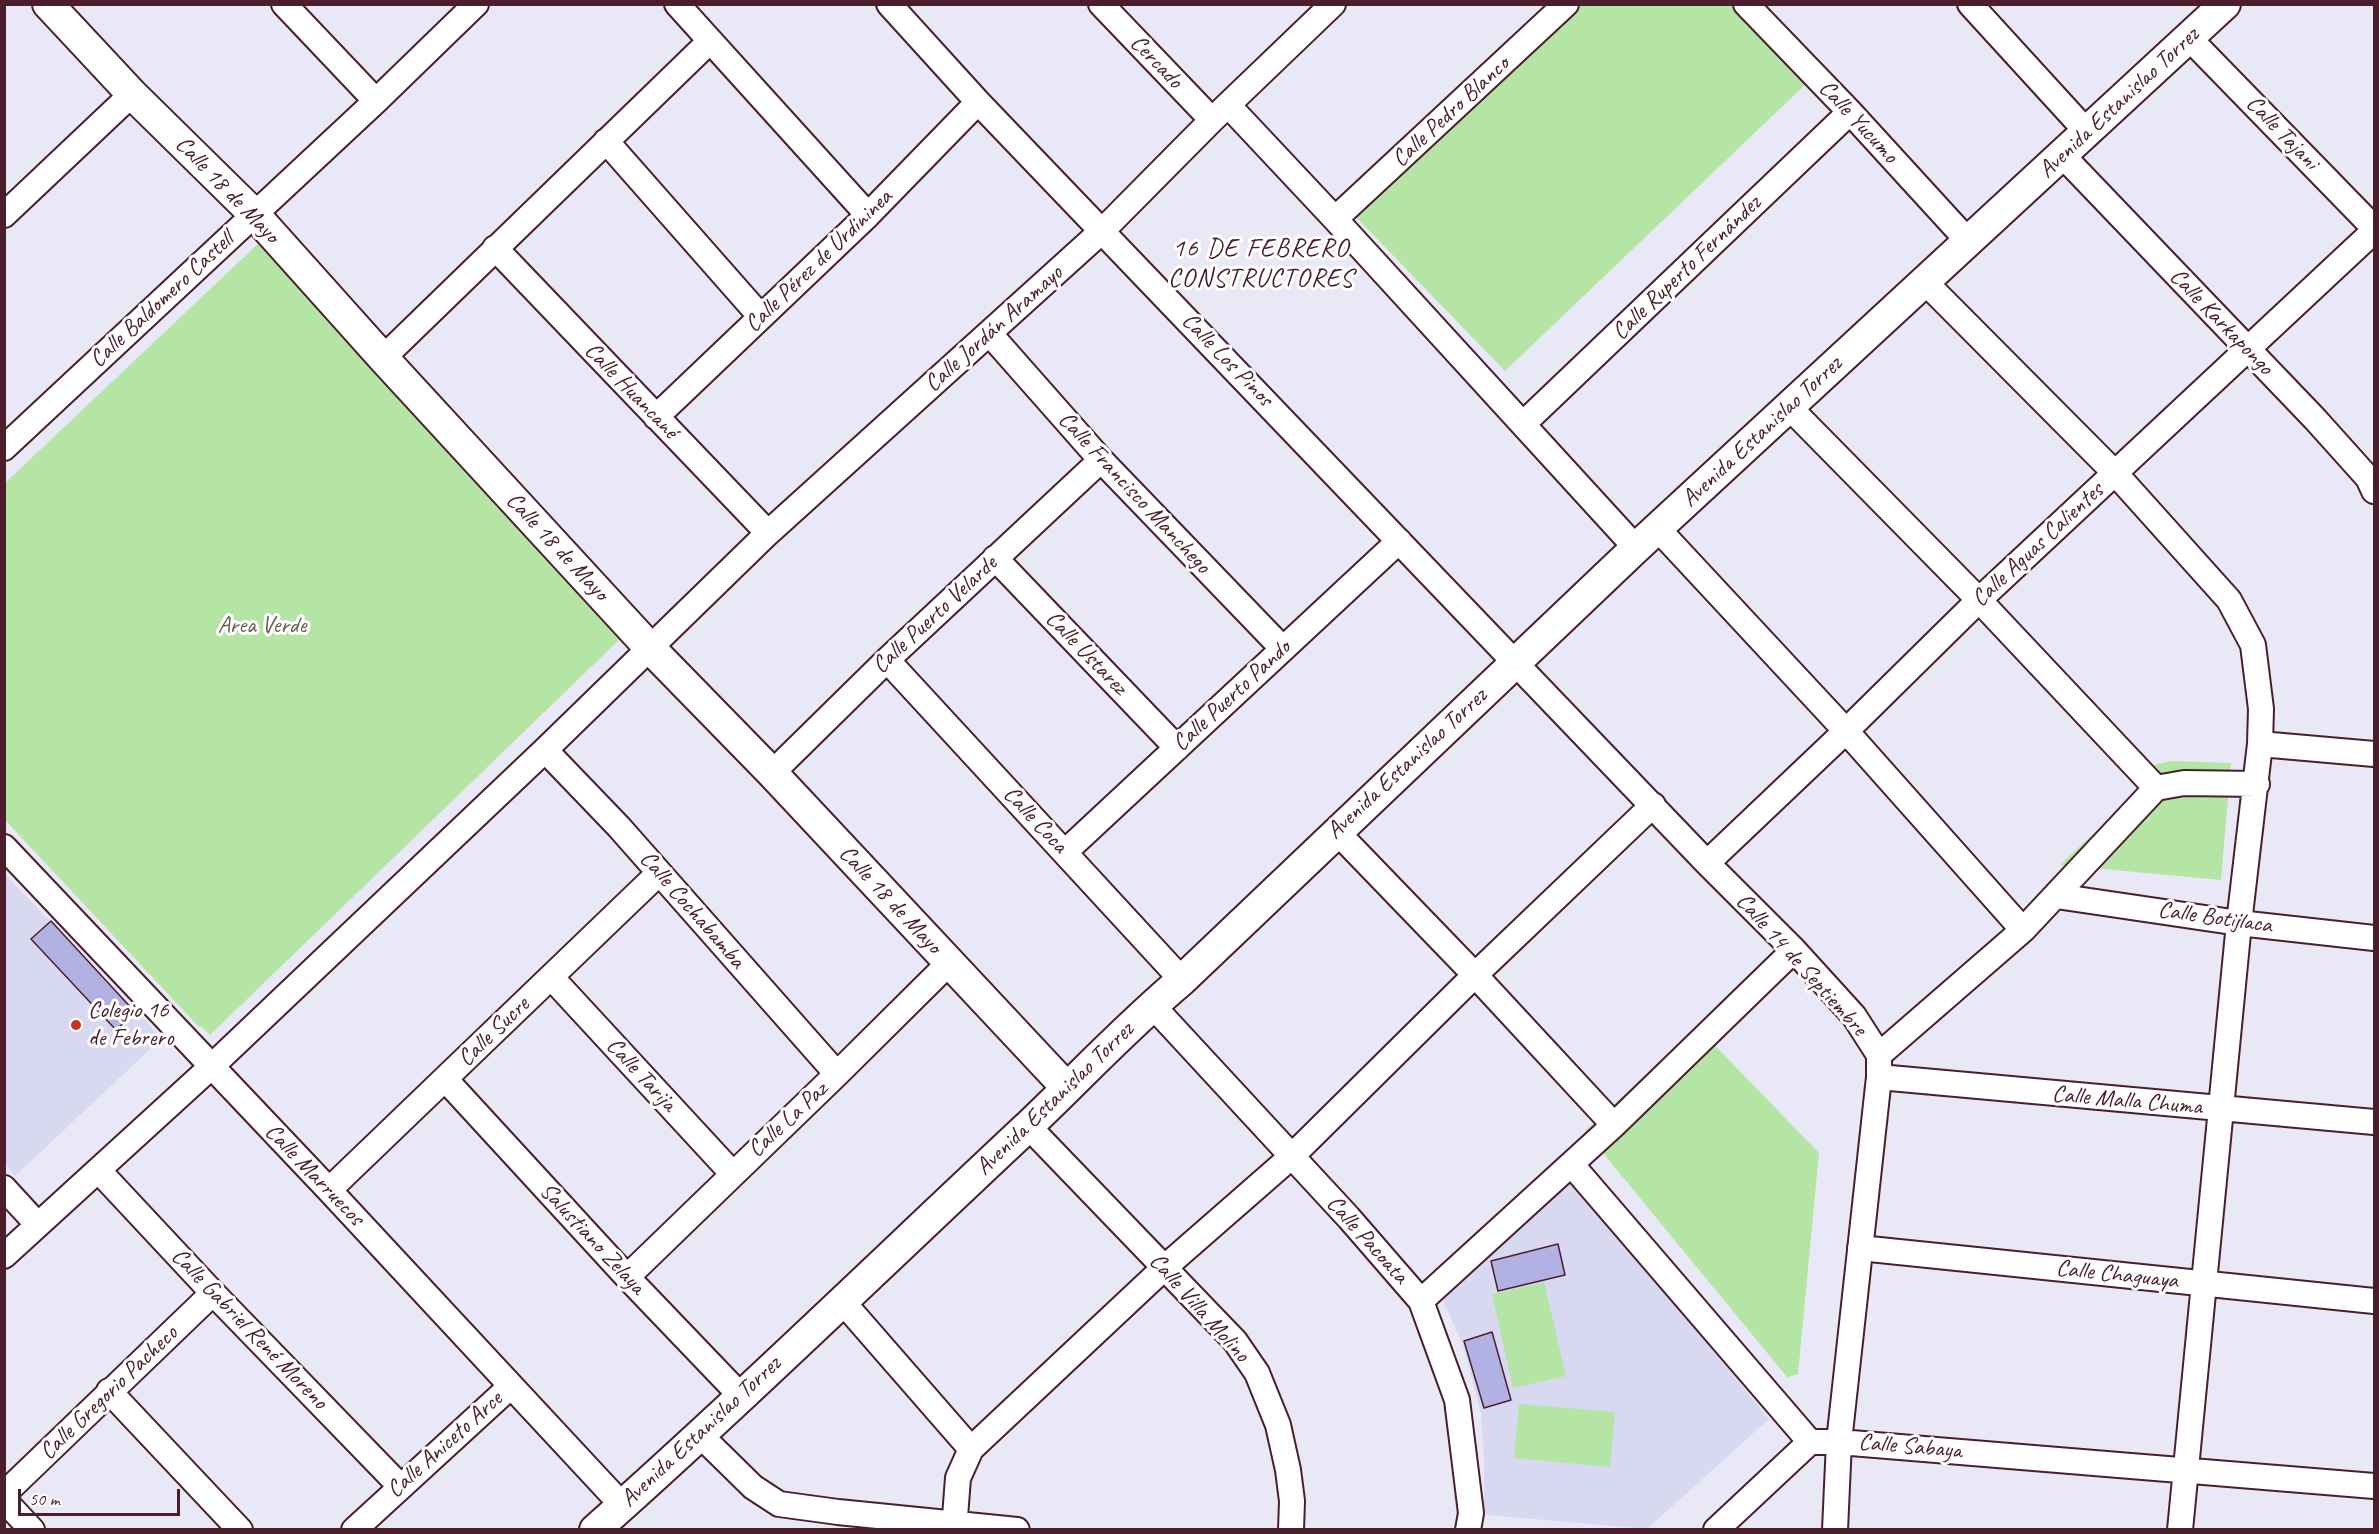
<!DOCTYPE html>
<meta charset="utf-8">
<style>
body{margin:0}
#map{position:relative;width:2379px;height:1534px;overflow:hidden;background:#e8e8f7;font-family:Caveat,sans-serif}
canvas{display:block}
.frame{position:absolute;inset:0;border:6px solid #4a1f2b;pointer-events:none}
.scale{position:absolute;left:18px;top:1489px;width:162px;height:27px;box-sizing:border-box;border:3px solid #4a1f2b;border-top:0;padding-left:8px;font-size:18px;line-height:21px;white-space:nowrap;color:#4a1f2b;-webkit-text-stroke:4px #fff;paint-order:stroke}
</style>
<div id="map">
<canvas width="2379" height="1534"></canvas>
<div class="frame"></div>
<div class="scale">50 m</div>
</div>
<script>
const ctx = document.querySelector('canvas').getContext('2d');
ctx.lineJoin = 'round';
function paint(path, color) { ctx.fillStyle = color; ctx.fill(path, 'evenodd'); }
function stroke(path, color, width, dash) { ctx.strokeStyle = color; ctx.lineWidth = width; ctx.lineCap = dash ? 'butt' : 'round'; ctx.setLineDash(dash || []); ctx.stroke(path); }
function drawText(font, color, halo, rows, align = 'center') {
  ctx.font = font + ' Caveat,sans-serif'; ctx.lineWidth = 6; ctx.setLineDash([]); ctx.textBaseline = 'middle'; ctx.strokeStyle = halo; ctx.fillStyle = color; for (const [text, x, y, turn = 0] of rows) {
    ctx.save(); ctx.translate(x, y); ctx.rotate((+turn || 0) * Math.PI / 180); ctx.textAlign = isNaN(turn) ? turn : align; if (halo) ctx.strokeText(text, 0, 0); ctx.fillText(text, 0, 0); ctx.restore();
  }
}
paint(new Path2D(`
 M5,874L162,1038L15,1176L5,1164Z
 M1565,1169L1769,1419L1647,1529L1488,1515L1484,1511V1457L1481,1414L1463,1345L1436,1285Z`), '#d8d8f1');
paint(new Path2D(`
 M1548,5H1737L1809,81L1505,371L1353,214Z
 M261,241L621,638L210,1035L201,1026L199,1027L5,820V483Z
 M2171,761L2231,763L2221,880L2060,865L2139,791C2140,767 2149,766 2171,761Z
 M1697,1027L1819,1153L1798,1374L1787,1377L1585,1131Z
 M1544,1282L1566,1376L1513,1388L1492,1294Z
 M1519,1404L1615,1412L1610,1467L1514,1458Z`), '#b5e5a4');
const building = new Path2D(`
 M51,921L135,1012L116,1030L31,939Z
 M1558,1244L1565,1275L1498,1291L1491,1261Z
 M1492,1332L1511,1400L1484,1408L1464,1341Z`);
paint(building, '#b1b2e3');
stroke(building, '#4a1f2b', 1.5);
const minor = new Path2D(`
 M284,4L376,101
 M677,4L868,215
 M889,4L978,102L1707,863L1794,950L1854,1016L1879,1055V1077L1839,1442L1835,1530
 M1101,4L1212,120
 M1746,4L1850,112L1968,241
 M1970,4L2087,132
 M2189,38L2374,228
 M1228,105L1335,219L1636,548
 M606,141L761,317
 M2063,156L2315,419L2368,478L2374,491
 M4,215L132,94
 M1335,219L1566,4
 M495,248L768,533
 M1924,281L2115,473L2229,600L2253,645L2261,709L2260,744L2239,923L2180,1530
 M989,333L1101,460L1283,649
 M383,358L709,42
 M1789,407L1979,600L2156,788
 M656,417L868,215L978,102
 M1523,424L1850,112
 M4,448L376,101L476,4
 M1658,529L1846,731L2023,930
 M995,558L1177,748
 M887,660L1182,980
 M2260,744L2374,754
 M545,750L619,827L837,1074
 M772,773L887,660L1101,460
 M1336,831L1475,975L1614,1125
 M4,847L329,1190L622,1505
 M1065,852L1399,541
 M1707,863L1846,731L1979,600L2374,231
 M2056,896L2239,923L2374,938
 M551,977L732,1173
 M1152,1005L1349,1218L1421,1301L1457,1400L1471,1513L1468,1530
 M1879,1055L2023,930L2156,788L2184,783L2257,784
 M1879,1077L2374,1122
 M445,1079L627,1277L741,1396
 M1028,1126L1235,1341L1257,1373L1278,1425L1288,1470L1292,1501L1291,1530
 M1572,1165L1810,1442H1839L2374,1486
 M99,1171L213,1293L400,1486
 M4,1188L38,1225
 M329,1190L659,873
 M1860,1248L2374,1301
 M4,1256L211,1067L545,750L768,533L1103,230L1212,120L1333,4
 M627,1277L837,1074L949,963
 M842,1301L971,1449
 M1421,1301L1614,1125L1794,950
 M109,1391L240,1530
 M699,1434L753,1487L779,1504L838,1512L1017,1530
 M4,1494L213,1293
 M4,1500L32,1530
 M354,1530L511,1386
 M954,1530L958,1478L971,1449L1164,1268L1291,1157L1475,975L1653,805
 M1716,1530L1810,1442`);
const tertiary = new Path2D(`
 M48,4L132,94L254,214L383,358L649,647L772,773L1067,1088
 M595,1530C741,1400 881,1264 1024,1130C1077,1080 1126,1027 1182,980L1636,548L2225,4`);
stroke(minor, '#4a1f2b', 28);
stroke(tertiary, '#4a1f2b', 34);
stroke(minor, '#fff', 24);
stroke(tertiary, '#fff', 30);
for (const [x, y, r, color] of [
 [76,1025,6,"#c8321e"]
]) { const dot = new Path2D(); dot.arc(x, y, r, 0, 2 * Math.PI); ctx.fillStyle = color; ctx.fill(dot); stroke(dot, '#fff', 2); }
drawText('24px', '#4a1f2b', '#fff', [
 ["Cercado",1156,62,46],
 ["Avenida Estanislao Torrez",2119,103,-43],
 ["Calle Pedro Blanco",1451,112,-43],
 ["Calle Yucumo",1858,122,47],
 ["Calle Tajani",2282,133,46],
 ["Calle 18 de Mayo",227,190,46],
 ["Calle Pérez de Urdininea",819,261,-44],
 ["Calle Ruperto Fernández",1687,268,-44],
 ["Calle Baldomero Castell",162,300,-43],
 ["Calle Karkapongo",2221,322,46],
 ["Calle Jordán Aramayo",994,329,-42],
 ["Calle Los Pinos",1227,360,46],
 ["Calle Huancané",631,391,46],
 ["Avenida Estanislao Torrez",1762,432,-43],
 ["Calle Francisco Manchego",1134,493,47],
 ["Calle Aguas Calientes",2038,545,-43],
 ["Calle 18 de Mayo",557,547,47],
 ["Calle Puerto Velarde",935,615,-43],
 ["Calle Ustarez",1086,653,46],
 ["Calle Puerto Pando",1232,696,-43],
 ["Avenida Estanislao Torrez",1407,764,-43],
 ["Calle Coca",1035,820,47],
 ["Calle 18 de Mayo",890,900,47],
 ["Calle Cochabamba",692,910,49],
 ["Calle Botijlaca",2215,918,8],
 ["Calle 14 de Septiembre",1801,965,48],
 ["Calle Sucre",494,1032,-44],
 ["Calle Tarija",641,1075,47],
 ["Avenida Estanislao Torrez",1055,1099,-44],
 ["Calle Malla Chuma",2127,1101,5],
 ["Calle La Paz",788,1120,-43],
 ["Calle Marruecos",314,1175,46],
 ["Salustiano Zelaya",592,1239,47],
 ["Calle Pacoata",1367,1240,48],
 ["Calle Chaguaya",2117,1275,6],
 ["Calle Villa Molino",1199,1308,48],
 ["Calle Gabriel René Moreno",249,1329,46],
 ["Calle Gregorio Pacheco",109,1393,-44],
 ["Avenida Estanislao Torrez",701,1432,-43],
 ["Calle Aniceto Arce",445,1445,-42],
 ["Calle Sabaya",1910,1447,5]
]);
drawText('24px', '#6a5a4f', '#fff', [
 ["Area Verde",262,626]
]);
drawText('24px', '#4a1f2b', '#fff', [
 ["Colegio 16",88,1011],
 ["de Febrero",88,1039]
], 'left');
ctx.letterSpacing = '1.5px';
drawText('26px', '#4a1f2b', '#fff', [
 ["16 DE FEBRERO",1261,249],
 ["CONSTRUCTORES",1261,279]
]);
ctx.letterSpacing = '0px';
</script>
